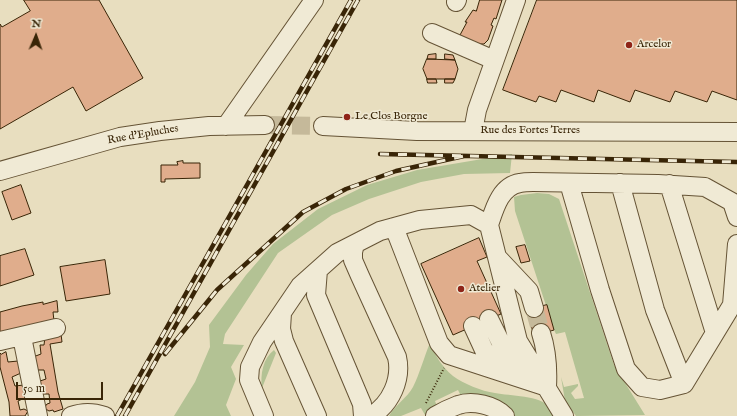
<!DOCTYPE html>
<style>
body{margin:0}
#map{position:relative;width:737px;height:416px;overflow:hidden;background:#e8debf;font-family:"IM FELL English",serif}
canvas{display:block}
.north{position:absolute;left:16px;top:16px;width:40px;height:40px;-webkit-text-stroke:3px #f0ead5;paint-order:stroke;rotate:2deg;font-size:11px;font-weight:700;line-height:16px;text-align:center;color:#392507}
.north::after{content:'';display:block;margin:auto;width:14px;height:18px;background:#392507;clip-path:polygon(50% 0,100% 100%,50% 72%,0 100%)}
.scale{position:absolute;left:16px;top:382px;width:87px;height:18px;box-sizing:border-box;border:2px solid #392507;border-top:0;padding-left:5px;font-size:12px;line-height:14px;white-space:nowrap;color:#392507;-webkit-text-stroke:3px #f0ead5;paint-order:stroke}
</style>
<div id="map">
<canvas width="737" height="416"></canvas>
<div class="north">N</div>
<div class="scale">50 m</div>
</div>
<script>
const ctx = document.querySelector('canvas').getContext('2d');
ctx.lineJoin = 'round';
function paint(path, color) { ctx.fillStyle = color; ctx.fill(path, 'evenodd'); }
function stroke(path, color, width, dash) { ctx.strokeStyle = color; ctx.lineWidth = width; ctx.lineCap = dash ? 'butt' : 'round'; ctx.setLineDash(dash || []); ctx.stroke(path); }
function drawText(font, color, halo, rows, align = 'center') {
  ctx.font = font + ' "IM FELL English",serif'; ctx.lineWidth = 3; ctx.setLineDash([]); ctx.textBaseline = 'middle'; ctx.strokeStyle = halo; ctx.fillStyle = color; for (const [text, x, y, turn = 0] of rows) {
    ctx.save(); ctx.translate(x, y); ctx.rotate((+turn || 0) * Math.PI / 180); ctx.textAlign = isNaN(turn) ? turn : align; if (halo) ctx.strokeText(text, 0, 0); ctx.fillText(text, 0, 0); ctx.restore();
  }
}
paint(new Path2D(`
 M512,154L510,173L464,174L421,182L369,199L332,215L278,253L225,334L223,344L244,345L231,367L236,379L226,405L231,416H174L195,382L210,347L209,325L246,275L273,244L318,209L367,185L417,170Z
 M537,193L549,194L559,199L614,365L645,415L576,416L565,401L561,377L564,387L578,384V386L571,393L575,399L584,398L565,332L556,334L554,330L515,211L514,197L521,195Z
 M430,343C435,355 442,367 453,376C464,384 481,391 495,393C510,396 540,395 551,408C552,410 554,414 555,416H514L508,411L462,398L458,390L435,401L438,409L425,415L421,408L401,416H389C395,405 407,398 413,387C420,373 424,357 430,343Z
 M274,350L276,353L262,388C260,375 263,358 274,350Z`), '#b3c294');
const building = new Path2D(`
 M24,0H99L143,78L86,111L73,87L0,129V24L2,27L30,11Z
 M480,0H502L496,19L494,18L491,25L493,26L488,40L484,44H476L460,35L467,22H465L473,10L476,11Z
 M537,0H737V100L712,91L707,102L675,91L670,102L635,90L630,102L598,90L594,102L561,90L556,102L539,96L536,102L503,90Z
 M436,54V59H427L428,55Z
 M445,54L453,55L455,60L445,59Z
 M427,59L455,60L458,69L455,79H427L423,69Z
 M427,79H436L437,83H428Z
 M445,79H455L453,83H445Z
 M183,161V163H200V178L165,179V182H161V165H178L177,162Z
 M21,185L31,213L12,220L2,192Z
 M479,238L487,257L477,261L501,314L453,335L421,264Z
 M525,245L530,261L521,263L516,247Z
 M25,249L34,275L0,286V256Z
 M105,260L110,294L66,301L60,267Z
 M57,301L58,312H53L54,321L0,332V312L22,306L43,302V304Z
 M547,305L554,330L534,336L527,310Z
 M61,334L62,342L50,344L58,392L63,409L54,412L53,410L49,411L44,408L47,404L50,403L49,394H39L37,382L46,379L44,370H35L33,357L41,354L40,345H44L45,337Z
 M6,352L8,362L18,361L21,373L12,377L15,386L24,385L27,397L18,401L20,410L24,409L28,411L25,416H10L9,402L0,367V353L1,354Z`);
paint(building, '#e0ad8c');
stroke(building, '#392507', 1);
stroke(new Path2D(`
 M265,125L323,126
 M534,308L541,333`), '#c5b99a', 18, [18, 9]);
const minor = new Path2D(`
 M456,2L457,0
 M432,33L494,60
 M226,126L314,0
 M323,126L417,131L737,132
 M473,131L477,110L516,0
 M0,171L120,137L160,131L209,126L265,125
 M569,183L600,290L626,369L642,387L660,390L684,384L732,305L737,244
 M620,183L655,310L684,384
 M669,184L715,333
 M489,225C494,210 500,186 520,183C524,182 529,182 533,182L658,184L705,187L732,202L737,217
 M394,227L439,343L449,355L547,387
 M355,244L353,252V260L360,276L397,357C402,379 391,404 371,416
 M498,258L529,291L534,308
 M318,270L316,295L362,404L363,416
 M282,313L281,329L284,341L317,416
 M489,319L506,353L511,359L537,379
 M473,326L484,350L488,354L500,357
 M541,333C547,351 548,368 547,387
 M22,337L38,416
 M0,341L56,328
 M71,416C83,412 92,412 105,416
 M264,416L249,380L250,367L262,342L300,286L337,253L380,231L420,220L471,215L489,225L518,341L564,416
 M435,416C442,412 450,408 458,405C473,400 494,405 505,416`);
stroke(minor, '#655335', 20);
stroke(new Path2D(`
 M426,403L444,368`), '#392507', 2, [1, 2]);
stroke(minor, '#f0ead5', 18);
const rail = new Path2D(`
 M380,154L737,162
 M165,354L217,290L303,212L346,189L396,171L464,156
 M117,416L351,0
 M125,416L358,0`);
stroke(rail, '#392507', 4.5);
stroke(rail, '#f0ead5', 3, [9]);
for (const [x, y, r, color] of [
 [629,45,4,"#8f2418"],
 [347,117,4,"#8f2418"],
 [461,289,4,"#8f2418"]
]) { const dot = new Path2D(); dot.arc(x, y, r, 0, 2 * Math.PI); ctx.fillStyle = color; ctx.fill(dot); stroke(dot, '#f0ead5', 1.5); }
drawText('11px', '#392507', '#f0ead5', [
 ["Arcelor",637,45],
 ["Le Clos Borgne",355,117],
 ["Atelier",469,289]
], 'left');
drawText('11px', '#392507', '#f0ead5', [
 ["Rue des Fortes Terres",530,131],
 ["Rue d'Epluches",143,135,-10]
]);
</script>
